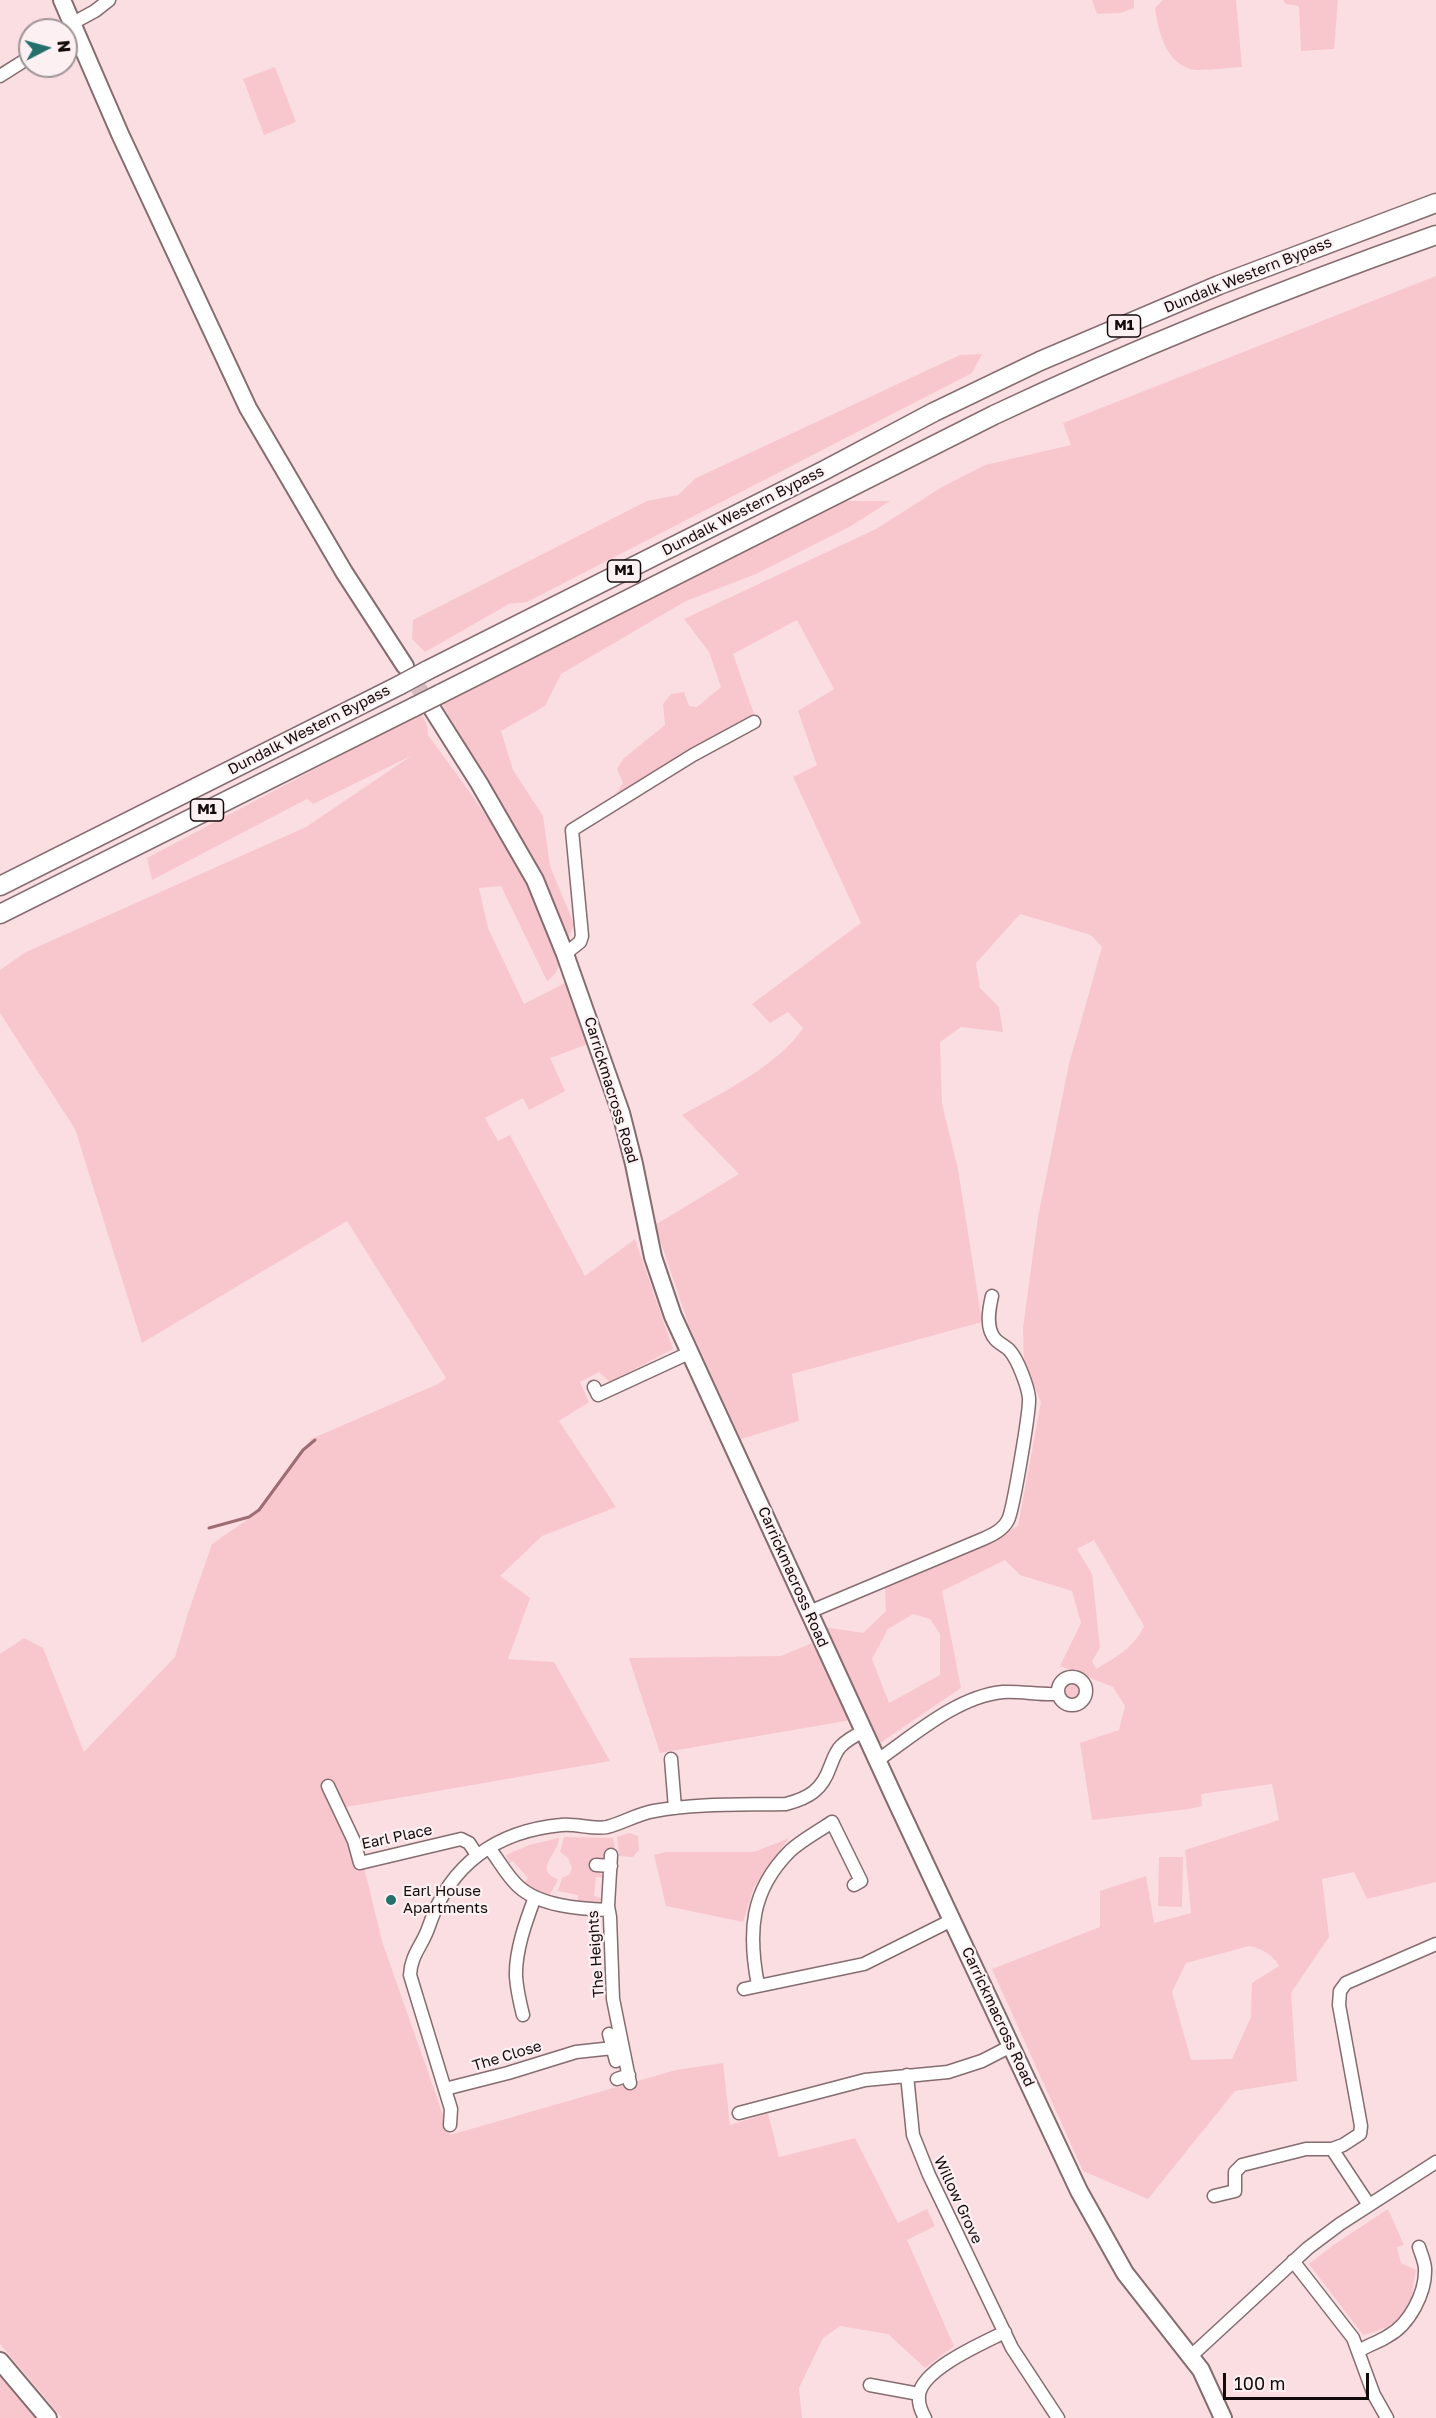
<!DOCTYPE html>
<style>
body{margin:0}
#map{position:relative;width:1436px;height:2418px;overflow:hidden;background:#fbdee2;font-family:"Golos Text",sans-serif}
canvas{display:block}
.north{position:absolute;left:18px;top:18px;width:60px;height:60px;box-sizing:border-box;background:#fcf0f2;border:2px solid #9f9496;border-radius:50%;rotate:84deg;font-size:16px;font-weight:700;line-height:24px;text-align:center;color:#130a0b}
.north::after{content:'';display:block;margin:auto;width:21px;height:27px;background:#26706b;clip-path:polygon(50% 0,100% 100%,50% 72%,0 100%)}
.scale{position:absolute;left:1223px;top:2373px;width:146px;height:27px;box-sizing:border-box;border:3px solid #130a0b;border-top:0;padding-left:8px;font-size:18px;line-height:21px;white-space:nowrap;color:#130a0b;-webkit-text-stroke:4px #fcf0f2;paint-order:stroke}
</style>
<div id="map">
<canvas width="1436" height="2418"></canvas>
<div class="north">N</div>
<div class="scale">100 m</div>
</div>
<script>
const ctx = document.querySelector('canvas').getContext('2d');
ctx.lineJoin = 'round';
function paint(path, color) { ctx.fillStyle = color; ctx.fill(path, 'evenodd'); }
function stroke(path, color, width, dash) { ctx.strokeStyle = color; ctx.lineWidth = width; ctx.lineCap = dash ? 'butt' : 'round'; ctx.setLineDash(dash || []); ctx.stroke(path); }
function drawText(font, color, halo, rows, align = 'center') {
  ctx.font = font + ' "Golos Text",sans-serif'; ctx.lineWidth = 4.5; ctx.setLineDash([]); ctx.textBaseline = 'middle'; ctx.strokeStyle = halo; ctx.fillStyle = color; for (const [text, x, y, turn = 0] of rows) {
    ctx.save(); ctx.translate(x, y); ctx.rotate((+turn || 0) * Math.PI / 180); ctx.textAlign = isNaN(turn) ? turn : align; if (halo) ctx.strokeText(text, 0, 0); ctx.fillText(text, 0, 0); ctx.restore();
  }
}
paint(new Path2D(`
 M1092,0H1134V8L1120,13L1097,14Z
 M1163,0H1236L1242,67C1229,67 1202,72 1190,69C1165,61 1158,30 1155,8Z
 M1283,0H1338L1334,49L1301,51L1299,6L1286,4Z
 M275,67L296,122L264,135L243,79Z
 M1436,276V1882L1367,1899L1354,1872L1322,1879L1329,1937L1291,1993L1297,2081L1235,2091L1148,2199L1083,2171L992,1969L1100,1927V1891L1146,1876L1154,1923L1191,1913L1185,1850L1279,1820L1272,1784L1201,1794L1202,1806L1189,1809L1092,1820L1080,1743L1119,1730L1125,1706L1113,1687L1060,1666L1081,1623L1072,1591L1020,1575L1005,1560L942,1591L961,1688L880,1743L824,1627L863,1633L886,1611L885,1587L1018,1526L1041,1402L1024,1362L1023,1328L1038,1217L1069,1064L1102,947L1091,935L1020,914L976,963L980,988L999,1007L1003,1032L961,1027L940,1042L942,1104L958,1169L982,1322L792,1374L799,1421L741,1439L689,1326L655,1225L739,1174L682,1115C720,1094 779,1065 803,1028L788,1012L770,1023L752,1004L861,923L793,777L817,765L798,711L834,689L797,620L733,654L754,714L616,794L623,783L617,769L624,758L665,725L663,704L671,694L684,692L689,706L697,707L721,687L709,652L684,619L876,529L942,487L985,465L1071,445L1063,423ZM1094,1540L1144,1626C1133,1649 1117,1656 1096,1669L1092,1661L1100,1648L1092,1574L1077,1549ZM913,1614L930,1619L940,1634V1675L889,1703L872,1659L888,1629ZM1249,1946C1261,1948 1273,1955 1279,1966L1252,1983L1251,2017L1232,2059L1191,2060L1172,1992L1186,1963Z
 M982,354L972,373L527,602L509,604L425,652L412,639L413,620L647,501L678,495L696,478L960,355Z
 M845,501H890L851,526L756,574L686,601L561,674L545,706L501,731L513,770L543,816L550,866L574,924L568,939L525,847L441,702Z
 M421,713L427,725L428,735C475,799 523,862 551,937C554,944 560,955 559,963C558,972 554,976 547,981L501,886L479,888L488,928L524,1004L565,983L588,1044L550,1058L565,1091L529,1110L523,1098L485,1118L498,1141L510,1135L585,1276L635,1239L673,1349L610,1382L599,1372L580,1382L589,1402L559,1421L616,1507L542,1536L500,1576L530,1598L508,1659L554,1662L610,1761L346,1807L364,1867L382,1941L450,2135L676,2070L723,2063L730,2125L768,2113L779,2157L855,2138L898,2223L927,2209L935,2226L907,2240L954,2346L925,2368L888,2334L840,2326L823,2338L799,2388L802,2418H62L0,2344V1654L24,1638L43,1648L84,1752L175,1657L188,1613L212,1544L257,1513L311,1439L438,1384L446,1378L347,1221L142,1343L75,1129L0,1013V970L26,952L306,827L411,756L313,804L307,799L152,880L147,858Z
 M812,1643L851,1720L660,1753L629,1658L781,1656Z
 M1063 1692a9 9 0 1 1 18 0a9 9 0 1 1-18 0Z
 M629,1833L638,1836L639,1850L633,1857L619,1856L617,1837Z
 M564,1837L613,1838L616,1854L601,1861L594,1870L605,1876V1878L596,1877L594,1896L602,1898L599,1903H578V1895L558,1891L562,1878L570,1874L572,1868L568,1858L560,1852Z
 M559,1838C559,1853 533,1869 557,1879V1882L549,1896L523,1884L528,1878L513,1861L509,1863L506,1855L529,1845Z
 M789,1838L754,1887L743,1922L666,1906L654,1855L666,1852H754Z
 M1159,1857H1183L1182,1907L1158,1906Z
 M1388,2209L1404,2245L1397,2247L1401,2263L1416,2270L1412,2292L1415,2294C1401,2324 1394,2326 1363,2335L1309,2264L1332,2246Z
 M0,2375L36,2418H0Z`), '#f8c7ce');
stroke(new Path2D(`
 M209,1528L249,1517L259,1510L303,1450L315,1440`), '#9e6c73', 3);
stroke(new Path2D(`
 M405,667L431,707`), '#d8bec2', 16, [16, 8]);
const minor = new Path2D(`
 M71,24L95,11L109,0
 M0,76L30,57
 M565,954L580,942L582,936L572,830L693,755L754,722
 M594,1387L598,1395L689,1353
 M809,1612L983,1539C992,1535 1003,1530 1008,1520C1013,1511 1030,1410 1029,1398C1028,1387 1018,1360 1010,1351C1007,1347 1000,1344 996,1340C985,1329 989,1309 992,1296
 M1058 1691a14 14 0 1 1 28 0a14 14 0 1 1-28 0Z
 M671,1759L675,1808
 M878,1760C914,1735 958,1696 1003,1692C1021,1691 1039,1695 1058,1694
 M328,1786L354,1841L360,1863L461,1839L469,1843L477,1855
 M489,1848C499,1860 506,1875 518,1886C539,1906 580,1909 608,1910
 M611,1855L608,1906L610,1917L613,1999L630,2083
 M596,1865L611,1866
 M758,1985C748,1933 750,1891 790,1851C802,1840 819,1831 832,1822L861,1881L854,1885
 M744,1989L864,1964L952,1920
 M523,2015C520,2003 517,1990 516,1977C515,1951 526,1921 535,1897
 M609,2034L616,2061
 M907,2075L913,2135L929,2175L1012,2348L1058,2418
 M617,2079L629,2075
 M445,2089L508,2073L576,2052L613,2048
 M739,2113L865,2080L948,2072L982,2061L1011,2046
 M450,2125L451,2109L410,1975C411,1954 423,1945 429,1926C450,1864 497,1831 561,1825C576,1823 592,1830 607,1827C623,1823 637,1814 654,1811C697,1803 742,1805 786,1804C809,1798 822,1790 830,1767C833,1760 835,1752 841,1746C847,1740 856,1735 864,1731
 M1214,2196L1235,2191V2172L1242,2165L1306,2149H1332
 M1369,2205L1332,2149L1343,2145L1360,2134L1361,2126L1339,2005L1340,1991L1346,1983L1436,1944
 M1293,2261L1353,2338L1374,2395L1387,2418
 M1359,2351C1368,2345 1379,2342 1388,2336C1409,2325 1426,2293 1425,2269C1425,2262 1421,2254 1419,2247
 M1191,2356L1308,2248L1340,2224L1436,2162
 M870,2385L919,2394
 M925,2418C921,2411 918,2404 919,2395C922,2369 983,2343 1005,2332`);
const major = new Path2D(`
 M62,0L120,134L248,408L344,572L405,666
 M431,707L479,783L535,880L565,954L621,1113L634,1164L653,1257L673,1316L896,1801L1079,2191L1125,2273L1201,2370L1223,2418
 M0,2361L48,2418`);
const highway = new Path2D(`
 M426,671L823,471L934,412L1040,361L1219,285L1436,203
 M440,694L994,415C1138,347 1286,288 1436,235
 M0,886L400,685
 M0,914L414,707`);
stroke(minor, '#856c6f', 15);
stroke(major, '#856c6f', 20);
stroke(highway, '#856c6f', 21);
stroke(minor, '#fff', 12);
stroke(major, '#fff', 16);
stroke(highway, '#fff', 18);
const highwayBridge = new Path2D(`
 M400,685L426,671
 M414,707L440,694`);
stroke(highwayBridge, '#856c6f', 21, []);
stroke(highwayBridge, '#fff', 18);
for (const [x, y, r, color] of [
 [391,1900,6,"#26706b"]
]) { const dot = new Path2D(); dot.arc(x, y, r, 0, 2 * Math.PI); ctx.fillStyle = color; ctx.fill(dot); stroke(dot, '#fcf0f2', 2); }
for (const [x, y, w] of [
 [1124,326,33],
 [624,571,33],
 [207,810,33]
]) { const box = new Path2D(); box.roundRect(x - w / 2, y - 11, w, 22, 4.5); ctx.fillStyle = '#fcf0f2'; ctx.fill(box); stroke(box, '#130a0b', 1.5); }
drawText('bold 14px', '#130a0b', null, [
 ["M1",1124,326],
 ["M1",624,571],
 ["M1",207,810]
]);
drawText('15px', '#130a0b', '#fcf0f2', [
 ["Dundalk Western Bypass",1248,275,-22],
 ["Dundalk Western Bypass",743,511,-27],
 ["Dundalk Western Bypass",309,730,-27],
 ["Carrickmacross Road",611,1090,73],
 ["Carrickmacross Road",793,1577,66],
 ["Earl Place",397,1837,-12],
 ["The Heights",596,1954,-94],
 ["Carrickmacross Road",998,2017,65],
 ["The Close",507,2056,-17],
 ["Willow Grove",958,2200,65]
]);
drawText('15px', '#130a0b', '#fcf0f2', [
 ["Earl House",403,1891],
 ["Apartments",403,1908]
], 'left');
</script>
